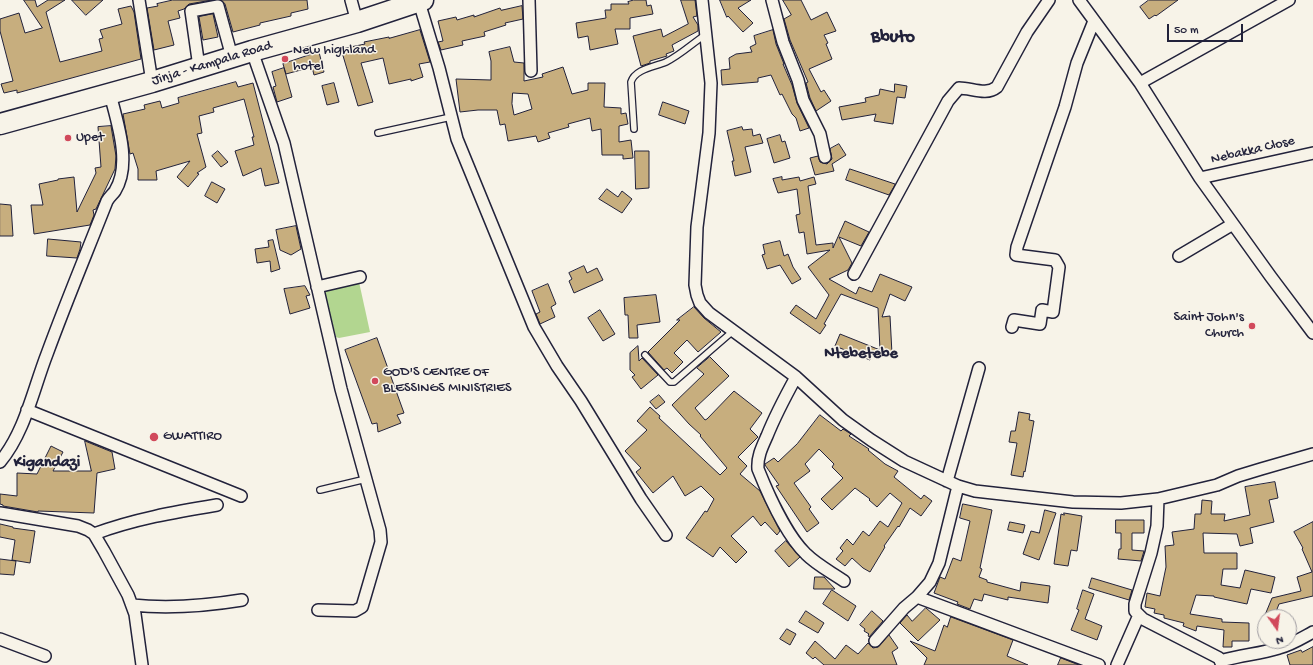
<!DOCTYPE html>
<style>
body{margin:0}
#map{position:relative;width:1313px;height:665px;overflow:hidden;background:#f7f3e8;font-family:"Gochi Hand",sans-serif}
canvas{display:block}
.north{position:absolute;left:1257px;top:609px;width:40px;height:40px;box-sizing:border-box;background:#f7f3e8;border:1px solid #a29fa3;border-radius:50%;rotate:166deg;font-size:11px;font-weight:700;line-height:16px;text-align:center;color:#22223b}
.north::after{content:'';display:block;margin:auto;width:14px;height:18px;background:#d1495b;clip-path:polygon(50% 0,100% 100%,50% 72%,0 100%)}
.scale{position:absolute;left:1167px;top:24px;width:76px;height:18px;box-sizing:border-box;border:2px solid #22223b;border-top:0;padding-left:5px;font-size:12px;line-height:14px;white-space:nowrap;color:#22223b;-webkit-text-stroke:3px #f7f3e8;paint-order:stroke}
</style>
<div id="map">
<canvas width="1313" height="665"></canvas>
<div class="north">N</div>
<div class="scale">50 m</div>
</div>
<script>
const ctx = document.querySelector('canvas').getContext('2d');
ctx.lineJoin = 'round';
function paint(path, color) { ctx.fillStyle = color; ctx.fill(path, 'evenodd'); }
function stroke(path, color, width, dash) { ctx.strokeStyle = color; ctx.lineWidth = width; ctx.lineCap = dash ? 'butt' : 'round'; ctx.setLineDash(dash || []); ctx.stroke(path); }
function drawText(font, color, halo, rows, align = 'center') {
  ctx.font = font + ' "Gochi Hand",sans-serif'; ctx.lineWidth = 3; ctx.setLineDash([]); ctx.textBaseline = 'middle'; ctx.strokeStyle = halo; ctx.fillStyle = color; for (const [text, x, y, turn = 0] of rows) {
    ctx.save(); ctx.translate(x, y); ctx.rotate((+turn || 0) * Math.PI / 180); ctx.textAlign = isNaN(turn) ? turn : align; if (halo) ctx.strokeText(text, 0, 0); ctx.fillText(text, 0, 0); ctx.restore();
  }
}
paint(new Path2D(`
 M359,282L370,332L339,338L336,337L324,289Z`), '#b2d690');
const building = new Path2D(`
 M24,0H35L37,7L48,0H65L46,12L60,62L102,51L99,39L103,38L100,30L122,24L118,9L131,6L134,12L141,59L17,93V90L4,93L1,84L13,81L0,31V19L19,13L25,33L42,28Z
 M72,0H103L86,15Z
 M173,0H212L189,4L184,9L178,11L180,18L168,21L174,45L154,50L147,8L158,6L157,4Z
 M221,0H307L308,9L291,13V16L260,23V25L233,32L225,4Z
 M634,0H646L647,6L651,5L653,14L630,18V29H615L618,44L590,50L588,36L578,38L576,23L606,18L605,10H611V4H629L628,2Z
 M681,0H695L697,16L693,17L698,25V31L672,45L674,51L666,54L667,56L650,61V63L641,66L633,36L661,29L663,37L688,24Z
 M720,0H751L738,8L753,23L743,32L728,16L727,17Z
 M783,0H801L811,20L827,12L836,31L824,35L828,43L826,44L832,59L809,69L821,92L824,90L831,101L816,111L810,98L806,83L808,82L790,40L784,19L791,15Z
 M1149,0H1178L1156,16L1155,15L1149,19L1140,7Z
 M522,6L523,19L505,23L506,25L484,32L485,36L462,41L463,45L441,50L438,42L443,41L438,21L456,17L457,20L474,15V17L500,8L501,10Z
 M213,14L218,37L203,40L199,17Z
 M420,30L430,62L419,64L423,77L411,81V79L389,84L383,58L361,63L373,102L358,106L341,49L365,44L364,42L389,37V38Z
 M773,30L776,44L784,64H783L792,85L797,103L809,128L800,131L796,118L792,114L782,94L780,95L771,75L758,78V82L722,85L721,70L730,69L729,58L736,54L752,52L750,47L756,44L754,36Z
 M510,47L514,62L524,63V81L543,77L542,74L563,67L572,94L588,90V83H605L604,107L621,108V114L626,113L628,124L619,126V142L631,140L633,158L623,159V155H602L601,129L592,131L590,118L568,124L569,127L548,133L550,138L538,142L536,136L508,141L505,124L500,125L497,110H478L460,112L456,79L491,80V61L489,52ZM513,93L528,94L532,109L514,115L512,104Z
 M319,52L324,72L314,75L312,67L286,74L283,64Z
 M284,68L292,97L277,102L273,87L276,86L272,72Z
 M236,82L238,87L253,83L279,183L265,186L261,168L243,176L235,151L254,145L252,137H254L244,99L213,108L214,112L199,116L202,133L197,134L206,167L197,173L199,174L188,187L177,177L190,161L156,171L157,180H138V169L133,153L130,154L123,114L145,109L144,105L160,101L162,108L179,103L178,98Z
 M334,83L339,102L327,105L322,86Z
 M895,84L907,86L905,98L897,97L893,124L874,121L876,114L842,120L839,107L866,102L865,98L879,95L880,89L894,92Z
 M663,102L689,111L685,124L659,115Z
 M111,126L116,156L115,169L96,209L93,210L94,215L90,225L34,234L31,205H43L39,184L58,180V179L74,177L77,212L96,173L95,168L101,167L98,127Z
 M742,127L743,130L752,129L753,136L760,134L763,143L745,147L751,172L735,176L732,161H734L727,131Z
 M780,135L782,142L785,141L790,158L774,163L767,139Z
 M839,144L846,155L832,164L834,171L815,175L810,158L818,156L820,162L827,164L832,159L830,149Z
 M218,151L228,162L221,167L212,156Z
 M635,151H649V188L636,189Z
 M850,169L895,184V185L889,195L846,180Z
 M782,177V180L799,177L800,181L814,177L816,184L808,186L816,245L833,243V248L845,221L869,232L861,246L839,237L852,263L848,270L829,279L856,294L859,287L872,292L880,274L912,287L905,301L890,294L882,317L890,316L892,354L872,355L870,360L835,346L840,334L880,350L878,308L841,294L824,324L826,325L820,334L790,313L796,305L816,319L829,295L808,267L830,250L807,254L804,232L799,233L796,215L800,214L797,189L778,193L773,179Z
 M212,182L225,189L217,203L205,196Z
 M607,189L618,197L622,191L632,199L622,213L599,199Z
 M0,204L11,205L13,236H0Z
 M296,226L301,249L291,255L280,250L276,230Z
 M48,239L81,242L80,249L77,258L47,256Z
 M273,240L280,269L271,272L270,261L257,263L255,249L269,247L268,241Z
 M780,241L784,256L788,254L793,267L801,279L792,284L780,265L767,269L762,255L765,254L763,245Z
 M584,266L587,273L597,268L603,280L574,293L569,281L572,279L569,273Z
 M548,284L556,304L551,307L555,317L540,324L536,314L540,312L532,291Z
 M305,286L310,295L306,296L310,308L290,314L284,289Z
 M656,295L660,322L637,325L638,338H629L628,315H625L624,298Z
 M694,307L704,318L721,332L698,352L687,340L674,353L683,362L672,373L667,368L664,370L648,352L680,320H677Z
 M600,310L615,334L603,341L588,318Z
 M377,338L404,413L397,415L401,423L378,432L377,423L372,424L345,350Z
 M638,346L639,361L642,358L658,375L641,389L632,377L635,375L630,370V353Z
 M710,357L729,376L695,408L705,420L707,419L734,391L762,413L750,429L758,437L738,457L747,466L740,474L760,491L780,531L777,535L765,522L761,526L753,516L731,536L747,552L736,563L720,547L713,557L686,538L705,511L707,512L714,499L701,486L685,496L673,476L653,493L636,472L641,468L625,451L647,430L637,421L650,407L660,416L659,418L720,475L727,468L700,436L701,435L689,424L672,405L704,374L697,368Z
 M659,395L665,402L656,409L650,402Z
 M1019,412L1030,414L1029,420L1034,421L1025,472L1024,471L1023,477L1011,475L1017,443L1009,442L1011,431H1015Z
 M820,415L841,431L843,429L851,434L849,436L869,449L868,450L885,464L898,471L894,477L921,499L924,495L932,501L921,516L910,508L899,527L898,526L884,546L885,547L870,572L863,568L852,558L845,566L836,559L843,551L840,548L847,539L853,545L863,531L869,536L880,521L888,527L902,503L890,493L877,507L869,500L870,499L855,488L832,510L821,499L843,478L832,467L834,464L819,449L805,464L810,471L794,483L811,507L809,509L819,523L807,532L776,486L779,485L765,465V464L774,458L778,462L797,444Z
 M85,441L112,452L115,469L97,473L94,513L38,511V512L3,506V505L0,504V494L17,496V473L37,474L51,446L63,452L53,471H91Z
 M1275,482L1278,498L1269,500L1274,522L1250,528L1253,543L1240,546L1237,534L1203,533L1204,553H1237V569H1223L1221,585L1240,588L1245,570L1275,577L1271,593L1251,589L1247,604L1214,597V596L1196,595L1190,614L1222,619V622L1249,623V641H1232V647H1223L1224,630L1197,626L1196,631L1183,626L1184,623L1164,618V615L1154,613L1155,609L1145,607L1147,593L1160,596L1166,567L1165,546L1174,545L1172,532L1194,529L1195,514H1201L1202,500L1212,501L1211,514H1225L1224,521L1250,515L1245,487Z
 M963,504L992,510L980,568L982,569L979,577L987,580V582L1020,591L1021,582L1050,586L1048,603L1008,597V600L984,594L982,601L974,599L970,609L957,604L958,602L934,593L940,577L945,579L953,558L961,561L970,521L960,518Z
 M1045,510L1056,513L1039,560L1023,554L1031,531L1039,533Z
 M1064,513L1082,516L1077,551L1071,550L1068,566L1054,564L1061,514L1064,515Z
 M1116,520H1144V533H1132V550L1144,551L1141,561L1118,559L1119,549H1121V533H1116Z
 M1010,522L1025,525L1023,533L1008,530Z
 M1313,522V596L1279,604L1274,617L1265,615L1272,598L1301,591L1297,577L1312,572L1302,549L1303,548L1294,532Z
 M0,524L13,527V528L35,531L30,563L12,560L15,540L0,537Z
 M786,541L800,557L789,567L775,551Z
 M0,559L16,561L14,575L0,574Z
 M815,577H824L835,589H814Z
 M1092,578L1132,590L1129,600L1089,588Z
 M832,590L856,606L848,621L823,604Z
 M1083,590L1094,594L1085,619L1102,626L1097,640L1071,630L1079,610L1077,609Z
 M926,608L940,620L918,641L900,623L907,615L912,621Z
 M806,611L824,623L818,633L799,622Z
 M872,611L883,621L869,637L868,635L869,634L864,631L865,629L860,625Z
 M951,617L1013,640L1007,656L1028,665H924L927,658L910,641L935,651L944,625L947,627Z
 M787,629L796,634L790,645L780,639Z
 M889,635L898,648L892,652L897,665H824L815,657L813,659L806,653L815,641L835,659L846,645L858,654L868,643L873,648L878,647Z
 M1313,647V665H1290L1287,655L1301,650L1302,652Z
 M1061,658L1079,665H1058Z`);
paint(building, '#c7ae7e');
stroke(building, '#22223b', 1);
const lane = new Path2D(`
 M634,129L631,82C635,69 654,67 666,62C679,56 693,43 705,35
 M378,133L451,117
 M645,355L670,382H674L733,331
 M320,490L366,479`);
const street = new Path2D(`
 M139,0L152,82
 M351,0L357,22
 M529,0L531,71
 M702,0L711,83L709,133L697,227L695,285L697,295L700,303L709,313L796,377L843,420L871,440L904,461L958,486L975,491L1073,502L1121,503L1158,499L1157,526L1151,553L1135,604V611L1143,619L1219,658L1222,665
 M772,0L783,42L798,80L803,100L820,134L825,157
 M1079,0L1140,83L1200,178L1271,277L1313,333
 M419,2L439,68L457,139L534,327L557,366L581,401L641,499L666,535
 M252,51L284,143L341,389L380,530L381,542L362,607L355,611L318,610
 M199,67L191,11L218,6L232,57
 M1140,83L1289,0
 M1200,178L1313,153
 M1179,256L1233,224
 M854,274L948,101L959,88C972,88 986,96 997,87L1027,32L1049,0
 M317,287L360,277
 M1012,327L1014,320L1040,324L1042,310L1053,312L1059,267L1055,260L1016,255L1017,247L1065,107L1077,63L1094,21
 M796,377C785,397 775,416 767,436C762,447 757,457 758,469C768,494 787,536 806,554C817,565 831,572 844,581
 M27,410L241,496
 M0,462C25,432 33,390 47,354C66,302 87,252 107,201C109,197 113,194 115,191C132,164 117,122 110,94
 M947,481L979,368
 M1158,499L1217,485L1238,476L1261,469L1313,454
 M0,513L78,526L88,530L94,534L104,551L128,595L135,614L142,665
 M94,534C134,519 175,512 217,505
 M917,597L1099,665
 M132,605C170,609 205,606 242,600
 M0,639L45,656
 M875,641L904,608L917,597L930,582L939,563L958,486
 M1221,661C1240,655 1260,654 1279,648C1291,645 1302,638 1313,632
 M1117,665L1139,615`);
const highway = new Path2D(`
 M0,124L152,82L252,51L357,22L423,0`);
stroke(lane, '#22223b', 8);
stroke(street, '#22223b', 14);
stroke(highway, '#22223b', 23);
stroke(lane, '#f7f3e8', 5.5);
stroke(street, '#f7f3e8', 11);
stroke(highway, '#f7f3e8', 20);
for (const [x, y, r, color] of [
 [285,59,4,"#d1495b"],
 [68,138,4,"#d1495b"],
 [1252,326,4,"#d1495b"],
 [375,381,4,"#d1495b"],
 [154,437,5,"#d1495b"]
]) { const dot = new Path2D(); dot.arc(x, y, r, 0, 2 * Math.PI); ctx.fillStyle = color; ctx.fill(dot); stroke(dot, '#f7f3e8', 1.5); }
drawText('14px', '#22223b', '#f7f3e8', [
 ["New highland",293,51],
 ["hotel",293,67],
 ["Upet",76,138],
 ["Saint John's",1244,318,"right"],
 ["Church",1244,334,"right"],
 ["GOD'S CENTRE OF",383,373],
 ["BLESSINGS MINISTRIES",383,389],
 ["GWATTIRO",163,437]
], 'left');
drawText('14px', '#22223b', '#f7f3e8', [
 ["Jinja - Kampala Road",212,64,-17],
 ["Nebakka Close",1253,151,-13]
]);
drawText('bold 16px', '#22223b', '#f7f3e8', [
 ["Ntebetebe",861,355],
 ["Kigandazi",47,464]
]);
drawText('bold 18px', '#22223b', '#f7f3e8', [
 ["Bbuto",893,38]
]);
</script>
